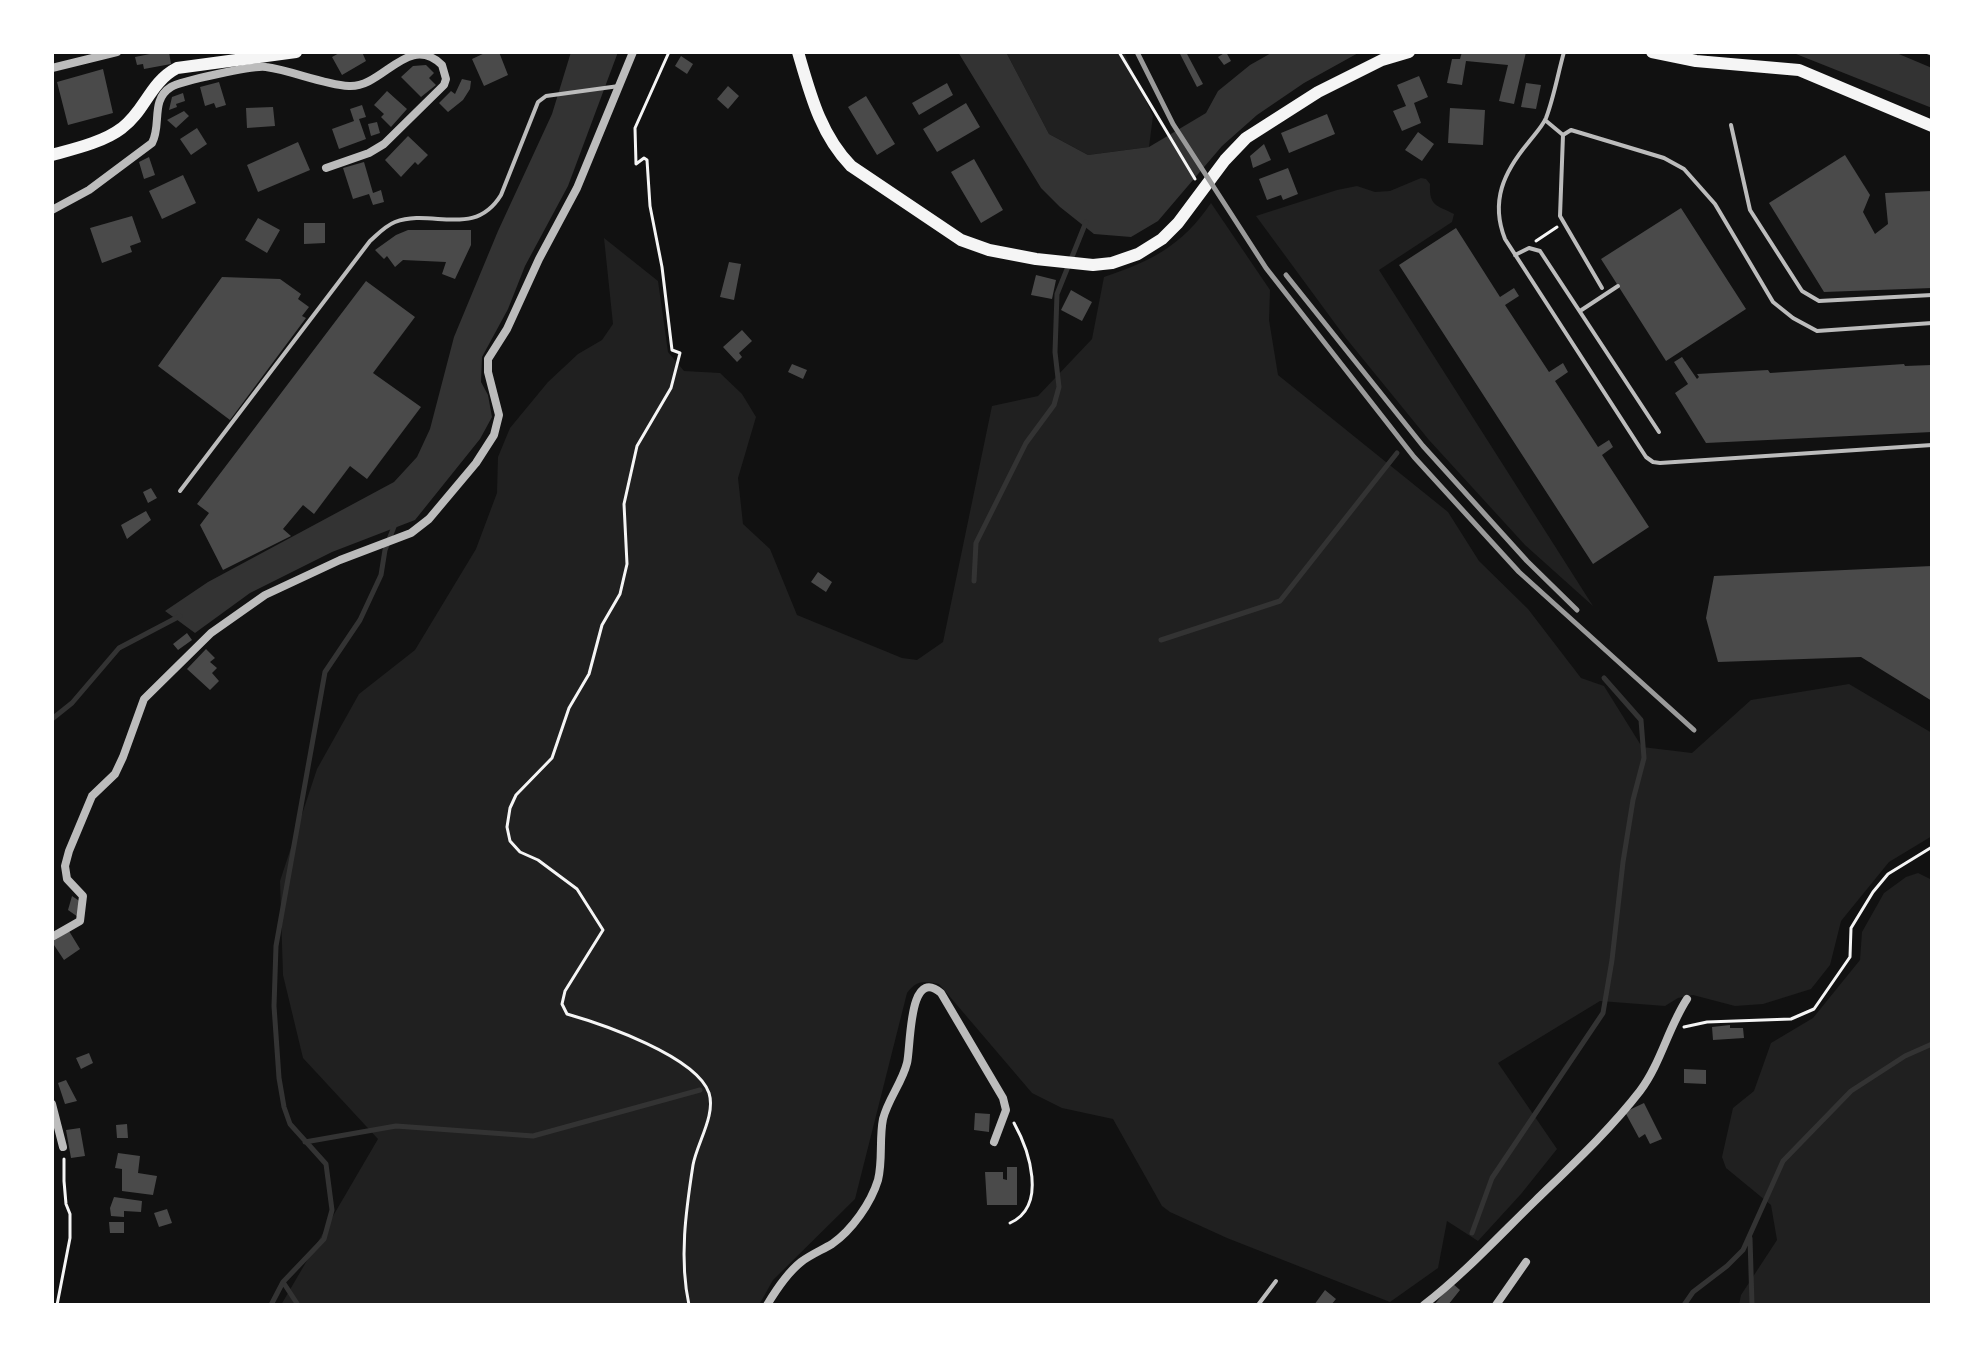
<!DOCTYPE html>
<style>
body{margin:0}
#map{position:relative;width:1984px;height:1357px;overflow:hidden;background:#111;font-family:"DM Sans",sans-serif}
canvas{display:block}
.frame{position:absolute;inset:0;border:54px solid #fff;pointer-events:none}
</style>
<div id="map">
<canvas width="1984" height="1357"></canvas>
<div class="frame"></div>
</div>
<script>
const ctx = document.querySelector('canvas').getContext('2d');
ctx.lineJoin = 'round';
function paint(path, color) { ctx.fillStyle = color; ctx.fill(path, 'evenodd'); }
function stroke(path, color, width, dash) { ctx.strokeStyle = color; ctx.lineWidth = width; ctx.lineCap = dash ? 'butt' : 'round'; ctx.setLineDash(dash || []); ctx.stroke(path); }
paint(new Path2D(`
 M1006,52H1124L1153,116L1149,147L1088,155L1049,134Z
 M1421,178L1426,179L1430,184C1429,207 1437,205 1454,214L1452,222L1379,270L1593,606L1525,545L1429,440L1345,337L1256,216L1337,190L1357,186L1375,192L1390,191Z
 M1211,203L1270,290L1269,320L1278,375L1448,512L1479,561L1528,609L1581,678L1604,686L1642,747L1692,753L1751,700L1849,684L1932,733V836L1889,862L1841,921L1830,965L1811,989L1763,1004L1735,1006L1693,995L1678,998L1665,1006L1600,1001L1498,1063L1557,1149L1521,1194L1478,1241L1447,1221L1438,1268L1390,1302L1227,1238L1170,1212L1162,1206L1113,1119L1062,1108L1032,1093L939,984C924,981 917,980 907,993L855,1199L773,1280L759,1305H281L378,1139L303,1058L283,975L280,881L317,769L359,694L415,650L476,549L497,493L498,457L510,428L548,382L578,354L602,340L613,324L604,238L658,281L668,352L684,371L720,373L742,394L756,417L738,478L743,524L770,549L797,615L902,658L917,660L943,642L992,406L1038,396L1092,339L1104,277C1151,261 1182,246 1211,203Z
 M1918,873L1932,880V1305H1739L1741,1295L1777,1240L1771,1205L1726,1168L1722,1157L1733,1108L1754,1091L1771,1043L1813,1018L1860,960L1862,932L1884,893L1906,877Z`), '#202020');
paint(new Path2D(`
 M571,52H618L568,186L525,266L508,309L482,357L481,382L488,395L492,417L480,439L415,520L332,552L250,593L195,633L165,611L208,582L394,482L417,457L430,429L454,337L498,231L552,114Z
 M958,52H1006L1049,134L1088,155L1149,147L1206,113L1218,91L1250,65L1273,52H1360L1304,83L1257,115L1222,146L1158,221L1131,237L1094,234L1060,207L1041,188Z
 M1791,52H1894L1932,68V108Z`), '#333');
stroke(new Path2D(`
 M974,581L976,543L1026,443L1054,405L1059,387L1055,352L1057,294L1086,222
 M1161,640L1280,601L1397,453
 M52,719L72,703L119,648L180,616
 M305,1142L396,1126L533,1136L700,1090
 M1472,1233L1492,1178L1603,1013L1612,960L1623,862L1633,800L1644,758L1641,720L1604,678
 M1750,1238L1752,1305
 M283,1282L298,1305
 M271,1305L283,1282L324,1239L332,1210L326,1164L290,1124L284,1107L279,1078L274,1006L276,946L325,672L360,620L381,575L385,550L395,524
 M1684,1305L1693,1292L1727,1266L1743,1250L1783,1161L1851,1091L1905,1056L1932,1044`), '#333', 5);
paint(new Path2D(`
 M160,52H169L171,64L144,69L143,64L137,65L135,57Z
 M341,52H362L366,61L342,75L332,57Z
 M487,52H499L508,75L484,86L472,59Z
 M1179,52H1186L1203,84L1197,87Z
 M1226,52L1231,61L1224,65L1218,57Z
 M1462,52H1526L1514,104L1499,101L1508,65L1466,61L1462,85L1447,83L1452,59H1460Z
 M681,56L693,64L687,74L675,66Z
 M426,65L434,73L429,78L436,85L421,97L401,77L413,66Z
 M103,69L113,113L68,125L57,82Z
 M1419,76L1428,97L1414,103L1421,123L1402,131L1393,111L1406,106L1397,85Z
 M462,79L471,81L470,89L463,100L448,112L439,103L451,91L455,94Z
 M219,82L226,105L216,108L214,103L205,106L200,87Z
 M947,83L953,95L919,115L912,103Z
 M1526,83L1541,85L1536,109L1521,107Z
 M728,86L739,96L728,109L717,99Z
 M387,91L407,109L391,127L381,117L384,114L374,105Z
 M183,93L185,101L176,104L177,107L169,110L172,97Z
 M866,96L895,144L877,155L848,107Z
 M966,103L980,127L937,152L923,129Z
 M362,105L366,117L359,119L366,139L339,149L332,129L354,121L350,109Z
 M273,107L275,126L247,128L246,108Z
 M1450,108L1485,110L1483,145L1448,143Z
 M184,111L189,116L176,128L167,120Z
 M1327,114L1335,134L1289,153L1281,133Z
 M377,122L380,133L371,136L368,124Z
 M197,128L207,144L191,155L180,139Z
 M1418,132L1434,144L1422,161L1405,150Z
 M408,136L428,155L418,165L415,162L401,177L385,160Z
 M298,142L310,170L258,192L247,165Z
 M1264,144L1271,160L1253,168L1250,156Z
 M1845,155L1870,195L1863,212L1875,234L1888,224L1885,193L1932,191V288L1824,292L1769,203Z
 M149,157L155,175L144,179L139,162Z
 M974,159L1003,210L981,223L951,172Z
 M364,162L373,193L381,190L384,202L373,205L369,194L353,199L343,168Z
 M1288,168L1298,194L1283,200L1281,195L1267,200L1259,179Z
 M183,175L196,203L162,219L149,191Z
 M1681,208L1746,309L1666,361L1601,259Z
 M132,216L141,242L130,246L132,252L102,263L90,228Z
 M258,218L280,230L267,253L245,240Z
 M304,223H325V243L304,244Z
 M1456,228L1500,297L1514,288L1519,296L1505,305L1549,372L1563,363L1568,372L1555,381L1598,447L1609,440L1613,447L1602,455L1649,527L1593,564L1399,265Z
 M408,230H471V245L455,279L442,274L446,262L403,260L395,267L387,256L384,259L375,250L396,235Z
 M729,262L741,264L734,300L720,297Z
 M1036,275L1056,280L1052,299L1031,295Z
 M222,277L280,279L301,294L298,299L309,307L302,316L306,318L230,420L158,366Z
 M366,281L415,317L373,373L421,407L367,479L350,466L314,514L303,505L283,529L291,536L223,570L200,525L209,513L197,504Z
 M1071,290L1092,302L1082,321L1061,310Z
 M742,330L752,341L739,353L742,357L737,362L723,347Z
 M1682,357L1697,379L1699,377L1697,374L1768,370L1770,373L1904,364L1905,366L1932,365V432L1706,443L1675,393L1688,384L1674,362Z
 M792,364L807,370L803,379L788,372Z
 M151,488L157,498L148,503L143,492Z
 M146,511L151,520L127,539L121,525Z
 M1932,566V701L1861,657L1718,662L1706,618L1714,576Z
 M818,572L832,582L826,592L811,582Z
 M187,633L192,640L178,650L173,644Z
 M206,649L215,658L210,662L217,668L212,673L219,681L210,690L187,669Z
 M72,896L81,902L78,917L68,910Z
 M69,931L80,949L64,960L52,942Z
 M1730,1025V1028H1743L1744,1038L1713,1040L1712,1027Z
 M89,1053L93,1063L81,1069L76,1058Z
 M1684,1069L1706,1070V1084L1684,1083Z
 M66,1080L77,1101L65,1104L58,1083Z
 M1644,1103L1662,1139L1650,1144L1645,1134L1639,1138L1625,1112Z
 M975,1113L990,1114L989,1132L974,1130Z
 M127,1124L128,1138H117L116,1125Z
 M80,1128L85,1156L71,1158L66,1130Z
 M118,1153L140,1156L138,1173L157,1176L153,1195L122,1191V1169L115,1168Z
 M1007,1167H1017V1205H987L985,1172H1003V1179L1007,1180Z
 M114,1197L142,1201L141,1212L124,1211V1217L111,1216L110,1208Z
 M167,1209L172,1223L159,1227L154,1213Z
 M109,1222H124V1233H110Z
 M1452,1283L1460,1290L1448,1305H1434Z
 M1325,1290L1336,1299L1331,1305H1314Z`), '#4a4a4a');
stroke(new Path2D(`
 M669,52L635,128L636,164L644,158L647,160L650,206L662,267L672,350L680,353L671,388L637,446L624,504L627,564L620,594L602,625L589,674L569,708L552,758L516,795L510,808L507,827L510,841L520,852L538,860L577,889L603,930L565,991L562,1004L567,1014C602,1024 696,1056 709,1093C716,1115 697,1143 693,1165C686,1210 679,1259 689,1305
 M1119,52L1195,179
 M1536,241L1557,227
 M1684,1027L1707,1022L1791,1019L1814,1009L1850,957L1851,928L1873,892L1888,874L1932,847
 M1010,1223C1048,1206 1029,1150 1014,1123
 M57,1305L70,1238V1214L66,1204L64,1181V1159`), '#f5f5f5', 3);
stroke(new Path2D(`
 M1564,52C1558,73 1554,97 1546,118C1542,127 1534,135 1528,143C1504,172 1490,201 1505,239L1646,457L1653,462L1660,463L1932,445
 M1927,52L1932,54
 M1545,120L1563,135L1571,130L1664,158L1684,169L1715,204L1773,302L1793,318L1817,331L1932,323
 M1731,125L1750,210L1802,291L1819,301L1932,295
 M1563,135L1560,216L1602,288
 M1515,255L1529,248L1540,251L1659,432
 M1580,311L1618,286
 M180,491L370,241C378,234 385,226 395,222C432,208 474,239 501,195L538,102L546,96L619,86
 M1258,1305L1276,1281`), '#bcbcbc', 4);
stroke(new Path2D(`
 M52,68L117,52
 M52,210L89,190L152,143C162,125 150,100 171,87C181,81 254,65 266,67C294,71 321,84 349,86C383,88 408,32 442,65L446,79L444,85L384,144L369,153L326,168
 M52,937L80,921L83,896L67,879L65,866L69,851L92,796L115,774L123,757L144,699L211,633L265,595L340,560L411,533L429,519L476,463L494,435L499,415L488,372V359L507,329L539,259L577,188L633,52
 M52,1104L63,1147
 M767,1305C776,1290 787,1273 801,1262C810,1255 822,1250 832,1244C852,1230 871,1203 878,1180C883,1160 879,1139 883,1119C888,1099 902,1083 907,1063C911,1048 908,965 941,993L1003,1098L1006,1110L994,1142
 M1424,1305C1464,1274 1499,1236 1535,1201C1571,1166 1609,1131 1640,1091C1661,1063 1668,1028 1687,999
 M1496,1305L1526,1262`), '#bcbcbc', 8);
stroke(new Path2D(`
 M798,52C810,93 820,134 851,166L961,240L989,250L1036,259L1093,265L1112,263L1138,254L1162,239L1178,223L1225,160L1246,138L1318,92L1382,60L1409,52
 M1652,52L1696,61L1799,70L1932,126
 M52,155C74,149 104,142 122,128C145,111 150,82 177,68L296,52`), '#f5f5f5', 12);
stroke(new Path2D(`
 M1137,52L1173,124L1266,268L1414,457L1519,572L1694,730
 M1286,275L1423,446L1527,561L1577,610`), '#9a9a9a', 5);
</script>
